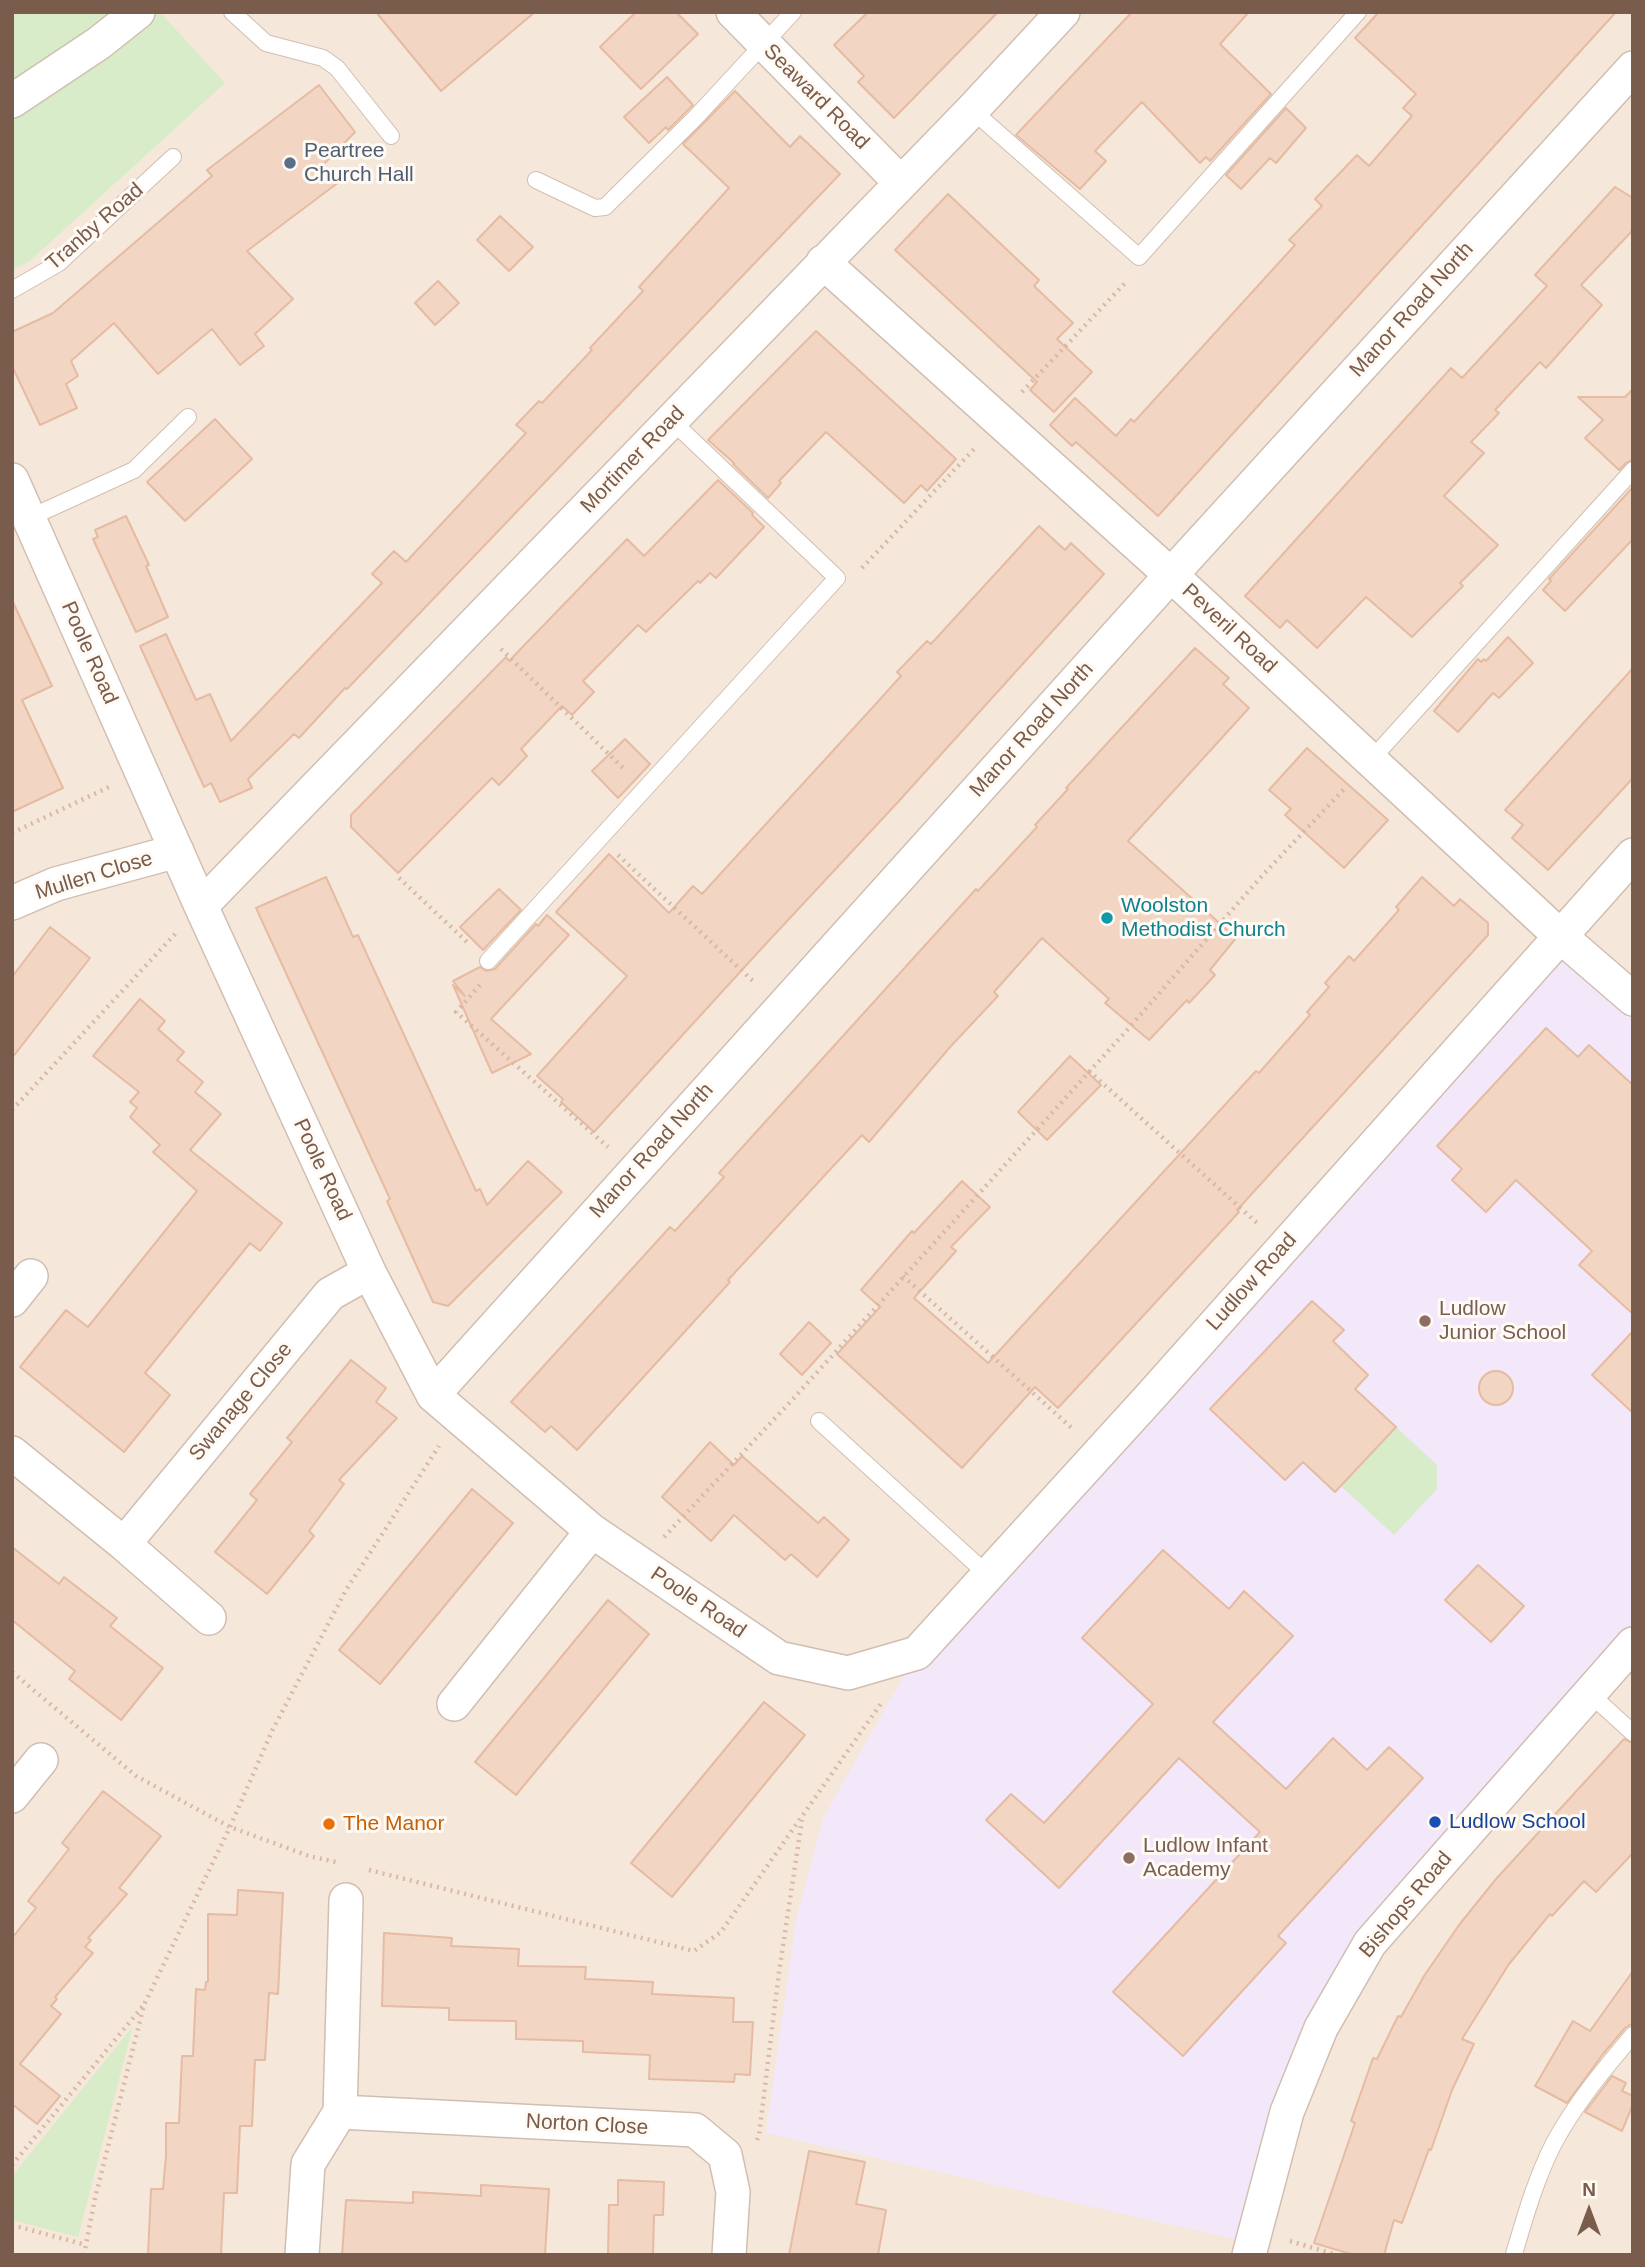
<!DOCTYPE html>
<style>
body{margin:0}
#map{position:relative;width:1645px;height:2267px;overflow:hidden;background:#fdf6ec;font-family:Arial,sans-serif}
canvas{display:block}
.frame{position:absolute;inset:0;border:14px solid #7a5c4d;pointer-events:none}
.north{position:absolute;left:1554px;top:2176px;width:70px;height:70px;-webkit-text-stroke:5px #fffaf3;paint-order:stroke;rotate:0deg;font-size:19px;font-weight:700;line-height:28px;text-align:center;color:#7a5c4d}
.north::after{content:'';display:block;margin:auto;width:24px;height:32px;background:#7a5c4d;clip-path:polygon(50% 0,100% 100%,50% 72%,0 100%)}
</style>
<div id="map">
<canvas width="1645" height="2267"></canvas>
<div class="frame"></div>
<div class="north">N</div>
</div>
<script>
const ctx = document.querySelector('canvas').getContext('2d');
ctx.lineJoin = 'round';
function paint(path, color) { ctx.fillStyle = color; ctx.fill(path, 'evenodd'); }
function stroke(path, color, width, dash) { ctx.strokeStyle = color; ctx.lineWidth = width; ctx.lineCap = dash ? 'butt' : 'round'; ctx.setLineDash(dash || []); ctx.stroke(path); }
function drawText(font, color, halo, rows, align = 'center') {
  ctx.font = font + ' Arial,sans-serif'; ctx.lineWidth = 6; ctx.setLineDash([]); ctx.textBaseline = 'middle'; ctx.strokeStyle = halo; ctx.fillStyle = color; for (const [text, x, y, turn = 0] of rows) {
    ctx.save(); ctx.translate(x, y); ctx.rotate((+turn || 0) * Math.PI / 180); ctx.textAlign = isNaN(turn) ? turn : align; if (halo) ctx.strokeText(text, 0, 0); ctx.fillText(text, 0, 0); ctx.restore();
  }
}
paint(new Path2D(`
 M164,12H1633V2255H12V270L29,262L224,83L162,15Z`), '#f5e8da');
paint(new Path2D(`
 M1559,935L1633,999V1644L1370,1943L1252,2243L766,2133L796,1920L823,1818L917,1653Z`), '#f3e8fa');
paint(new Path2D(`
 M12,12H160L225,83L29,262L12,270Z
 M1396,1427L1437,1465V1489L1394,1535L1341,1486Z
 M133,2026L78,2237L12,2220V2176Z`), '#d8ecc9');
const building = new Path2D(`
 M376,12H535L441,91Z
 M636,12H676L698,34L641,89L600,47Z
 M868,12H998L894,118L858,82L864,76L834,45Z
 M1132,12H1249L1220,44L1271,94L1210,161L1206,157L1200,163L1142,102L1095,151L1106,161L1080,189L1016,135Z
 M1379,12H1616L1158,516L1076,442L1072,446L1050,425L1075,398L1116,436L1131,419L1134,422L1295,245L1289,240L1322,206L1315,199L1357,155L1369,166L1412,116L1403,108L1416,94L1355,38Z
 M667,77L693,105L668,130L666,127L649,143L624,117Z
 M319,85L355,132L322,166L339,182L247,251L293,299L255,334L264,346L240,365L212,329L158,374L114,323L71,361L78,376L66,384L77,408L40,425L12,366V332L53,313L212,176L207,170Z
 M735,91L790,147L800,136L840,174L347,689L345,688L299,738L294,734L248,779L252,788L220,802L211,783L204,787L140,646L166,634L196,700L210,694L231,741L382,583L372,574L394,551L406,562L526,433L516,425L539,401L542,403L592,350L590,348L643,291L639,287L729,188L683,144Z
 M1286,108L1306,128L1276,163L1270,158L1241,189L1226,175Z
 M1615,187L1633,198V230L1581,285L1602,305L1546,368L1540,362L1495,410L1499,413L1471,442L1484,453L1444,496L1498,545L1460,583L1463,586L1412,637L1366,597L1317,648L1287,620L1280,628L1245,596L1451,368L1462,378L1547,286L1535,275Z
 M948,194L1039,280L1034,286L1073,323L1057,339L1092,372L1054,412L1030,390L1037,382L895,250Z
 M500,216L533,247L509,271L477,240Z
 M438,281L459,303L435,325L415,303Z
 M816,331L956,459L927,491L921,485L904,503L826,432L779,481L781,483L768,498L733,464L734,463L708,440Z
 M1633,389V460L1626,463L1619,470L1585,438L1603,420L1578,397H1625Z
 M215,419L252,459L185,521L147,482Z
 M718,480L753,513L752,515L764,527L716,578L710,573L700,583L698,581L646,632L638,625L583,681L594,692L572,715L562,706L521,749L527,756L499,785L492,778L398,873L351,827V815L506,657L509,661L627,539L644,556Z
 M1633,487V539L1565,611L1543,590L1551,581L1549,579Z
 M126,516L149,565L146,566L168,617L136,632L93,539L98,537L95,530Z
 M1039,526L1065,550L1071,543L1104,574L898,802L762,948L594,1132L561,1102L563,1099L537,1076L627,976L556,912L609,854L669,913L693,886L702,894L873,707L901,676L897,672L927,641L931,644Z
 M12,600L52,686L22,700L63,788L12,812Z
 M1508,637L1533,663L1499,698L1493,693L1458,732L1434,711L1478,659L1481,662L1484,659L1486,661Z
 M1195,648L1229,678L1223,684L1249,708L1128,841L1236,938L1210,970L1215,975L1189,1003L1187,1000L1149,1040L1105,1003L1109,999L1042,938L994,992L998,996L951,1046L869,1142L862,1135L728,1280L730,1282L577,1450L551,1426L545,1432L511,1402L670,1227L675,1231L724,1177L719,1173L976,889L978,891L1037,827L1035,825L1068,789L1066,788Z
 M1633,668V778L1548,870L1512,838L1523,825L1505,810Z
 M625,739L650,764L618,798L592,771Z
 M1307,748L1388,820L1344,868L1285,815L1291,809L1269,790Z
 M326,877L353,937L358,935L476,1191L480,1189L487,1205L528,1161L562,1192L448,1306L433,1302L387,1201L390,1199L256,908Z
 M1422,877L1454,906L1460,899L1488,923V935L1237,1210L1239,1212L1058,1408L1035,1387L962,1468L837,1354L880,1307L861,1290L912,1231L914,1233L962,1181L990,1207L951,1247L956,1251L914,1298L988,1363L1256,1071L1259,1073L1310,1015L1307,1012L1329,987L1325,983L1349,956L1354,961L1399,910L1396,907Z
 M499,889L521,910L483,950L460,927Z
 M547,915L569,935L491,1019L531,1054L492,1073L453,985L465,996L453,981L480,967L486,971L495,969L536,924L538,926Z
 M50,927L90,958L12,1058V977Z
 M140,999L165,1021L158,1029L184,1052L177,1060L203,1082L195,1092L221,1114L190,1150L282,1223L260,1251L250,1243L145,1373L170,1395L124,1452L20,1367L66,1310L88,1327L197,1191L153,1152L160,1145L130,1117L137,1108L130,1102L139,1092L93,1056Z
 M1546,1028L1578,1057L1589,1045L1633,1085V1314L1579,1265L1592,1251L1516,1180L1486,1212L1452,1180L1462,1169L1437,1146Z
 M1070,1056L1101,1085L1047,1140L1018,1112Z
 M1312,1301L1344,1330L1333,1341L1368,1375L1355,1389L1396,1427L1335,1492L1303,1462L1285,1480L1210,1409Z
 M809,1322L831,1343L802,1375L780,1354Z
 M1633,1331V1413L1592,1375Z
 M351,1360L386,1388L376,1402L397,1418L339,1480L344,1484L309,1531L314,1536L267,1594L215,1552L257,1500L250,1494L292,1442L287,1438Z
 M1479 1388a17 17 0 1 1 34 0a17 17 0 1 1-34 0Z
 M710,1442L734,1465L742,1456L818,1523L824,1517L849,1540L817,1577L791,1554L785,1560L734,1515L711,1541L662,1497Z
 M472,1489L513,1523L380,1684L339,1650Z
 M12,1547L59,1584L64,1577L117,1618L110,1626L163,1668L121,1720L69,1679L75,1671L12,1620Z
 M1163,1550L1229,1609L1244,1591L1293,1636L1213,1722L1286,1789L1333,1738L1367,1770L1389,1747L1423,1778L1278,1936L1286,1943L1183,2056L1113,1992L1260,1832L1179,1758L1059,1888L986,1820L1011,1794L1044,1823L1153,1704L1082,1638Z
 M1478,1565L1524,1606L1491,1642L1445,1600Z
 M608,1600L649,1634L516,1795L475,1762Z
 M764,1702L805,1735L672,1897L631,1863Z
 M1624,1739L1633,1743V1853L1596,1892L1584,1881L1552,1916L1550,1914L1509,1964L1462,2039L1474,2044L1452,2090L1431,2150L1429,2149L1402,2223L1394,2220L1384,2255H1354L1314,2243L1355,2123L1351,2121L1373,2058L1377,2059L1398,2016L1401,2017L1424,1976L1459,1925L1496,1879Z
 M103,1791L161,1836L119,1888L127,1894L88,1938L91,1940L85,1947L93,1953L55,1997L57,1999L51,2006L61,2014L20,2064L60,2096L37,2124L12,2104V1938L36,1908L28,1901L69,1849L62,1843Z
 M238,1890L283,1893L278,1994L269,1993L265,2060H255L252,2126H240L237,2193H224L221,2255H148L151,2189H163L166,2156V2123H179L182,2056H193L196,1989L205,1990L206,1982H208V1914L237,1915Z
 M384,1933L452,1938L451,1946L519,1949L518,1966L586,1967L585,1979L653,1982L652,1994L734,1998L733,2022H753L750,2075L735,2074L734,2082L649,2079L650,2055L583,2052V2041L516,2039V2021L449,2020V2008L382,2006Z
 M1633,1971V2023L1625,2028L1603,2054L1567,2103L1535,2086L1573,2021L1590,2031Z
 M1612,2076L1626,2083L1622,2091L1633,2096V2104L1622,2131L1585,2112Z
 M809,2151L865,2162L856,2204L886,2210L878,2255H789Z
 M618,2180L664,2182L663,2215H654L653,2255H608L609,2205H618Z
 M481,2185L549,2189L545,2255H342L346,2200L413,2203V2192L481,2196Z`);
paint(building, '#f3d5c3');
stroke(building, '#e6bba3', 2);
const service = new Path2D(`
 M232,12L266,43L323,58L337,68L391,136
 M972,110L1139,257L1358,12
 M536,180L595,208L605,207L695,118L793,12
 M12,290L59,263L173,157
 M29,518L134,470L188,417
 M1370,761L1633,470
 M488,961L837,578L671,420
 M819,1421L988,1575
 M1589,1693L1633,1733
 M1514,2254C1525,2217 1536,2178 1554,2143C1575,2104 1604,2069 1633,2035`);
const minor = new Path2D(`
 M733,12L900,182
 M12,101L99,43L138,12
 M823,262L1171,575L1559,935L1633,999
 M12,480L201,906L369,1272L433,1395L592,1531L779,1658L848,1673L917,1653L1151,1396L1633,855
 M12,903L56,884L177,851
 M201,906L972,110L1063,12
 M12,1300L31,1276
 M433,1395L1171,575L1633,68
 M12,1453L124,1544L209,1618
 M124,1544L330,1294L369,1272
 M454,1704L592,1531
 M12,1796L41,1760
 M340,2112L695,2130L725,2155L733,2192L729,2255
 M302,2255L308,2164L340,2112L346,1900
 M1249,2255L1287,2112L1321,2028L1370,1943L1633,1644`);
stroke(service, '#d1beb0', 18);
stroke(minor, '#d1beb0', 36);
stroke(new Path2D(`
 M1022,392L1126,282
 M862,568L976,447
 M501,649L625,770
 M12,833L109,787
 M618,855L755,983
 M399,878L467,942
 M480,985L456,1012L608,1147
 M1089,1071L1257,1223
 M12,1110L176,933
 M903,1276L1074,1430
 M664,1537L792,1400L1128,1029L1260,878L1346,787
 M12,1672L136,1776L230,1827L309,1856L340,1863
 M369,1870L694,1951L721,1932L882,1702
 M757,2140L759,2135L779,1972L802,1820
 M12,2165L143,2006
 M12,2225L86,2245
 M1290,2241L1337,2255
 M84,2255L95,2198L144,2005L230,1827L272,1731L346,1590L439,1446`), '#d9b8a5', 4.5, [2, 5]);
stroke(service, '#fff', 16);
stroke(minor, '#fff', 33);
for (const [x, y, r, color] of [
 [290,163,7,"#5c6f8a"],
 [1107,918,7,"#0f9aa8"],
 [1425,1321,7,"#8d6e63"],
 [1435,1822,7,"#1a4fb4"],
 [329,1824,7,"#e8710a"],
 [1129,1858,7,"#8d6e63"]
]) { const dot = new Path2D(); dot.arc(x, y, r, 0, 2 * Math.PI); ctx.fillStyle = color; ctx.fill(dot); stroke(dot, '#fffaf3', 2.5); }
drawText('21px', '#7a5c4d', '#fffaf3', [
 ["Seaward Road",816,97,45],
 ["Tranby Road",95,227,-41],
 ["Manor Road North",1412,310,-48],
 ["Mortimer Road",633,460,-46],
 ["Peveril Road",1229,629,43],
 ["Poole Road",89,653,66],
 ["Manor Road North",1032,730,-48],
 ["Mullen Close",94,876,-17],
 ["Manor Road North",652,1151,-48],
 ["Poole Road",322,1170,65],
 ["Ludlow Road",1252,1282,-48],
 ["Swanage Close",241,1402,-50],
 ["Poole Road",698,1603,34],
 ["Bishops Road",1406,1905,-50],
 ["Norton Close",587,2125,3]
]);
drawText('21px', '#4e5e75', '#fffaf3', [
 ["Peartree",304,151],
 ["Church Hall",304,175]
], 'left');
drawText('21px', '#0d838f', '#fffaf3', [
 ["Woolston",1121,906],
 ["Methodist Church",1121,930]
], 'left');
drawText('21px', '#785e54', '#fffaf3', [
 ["Ludlow",1439,1309],
 ["Junior School",1439,1333],
 ["Ludlow Infant",1143,1846],
 ["Academy",1143,1870]
], 'left');
drawText('21px', '#164399', '#fffaf3', [
 ["Ludlow School",1449,1822]
], 'left');
drawText('21px', '#c56008', '#fffaf3', [
 ["The Manor",343,1824]
], 'left');
</script>
